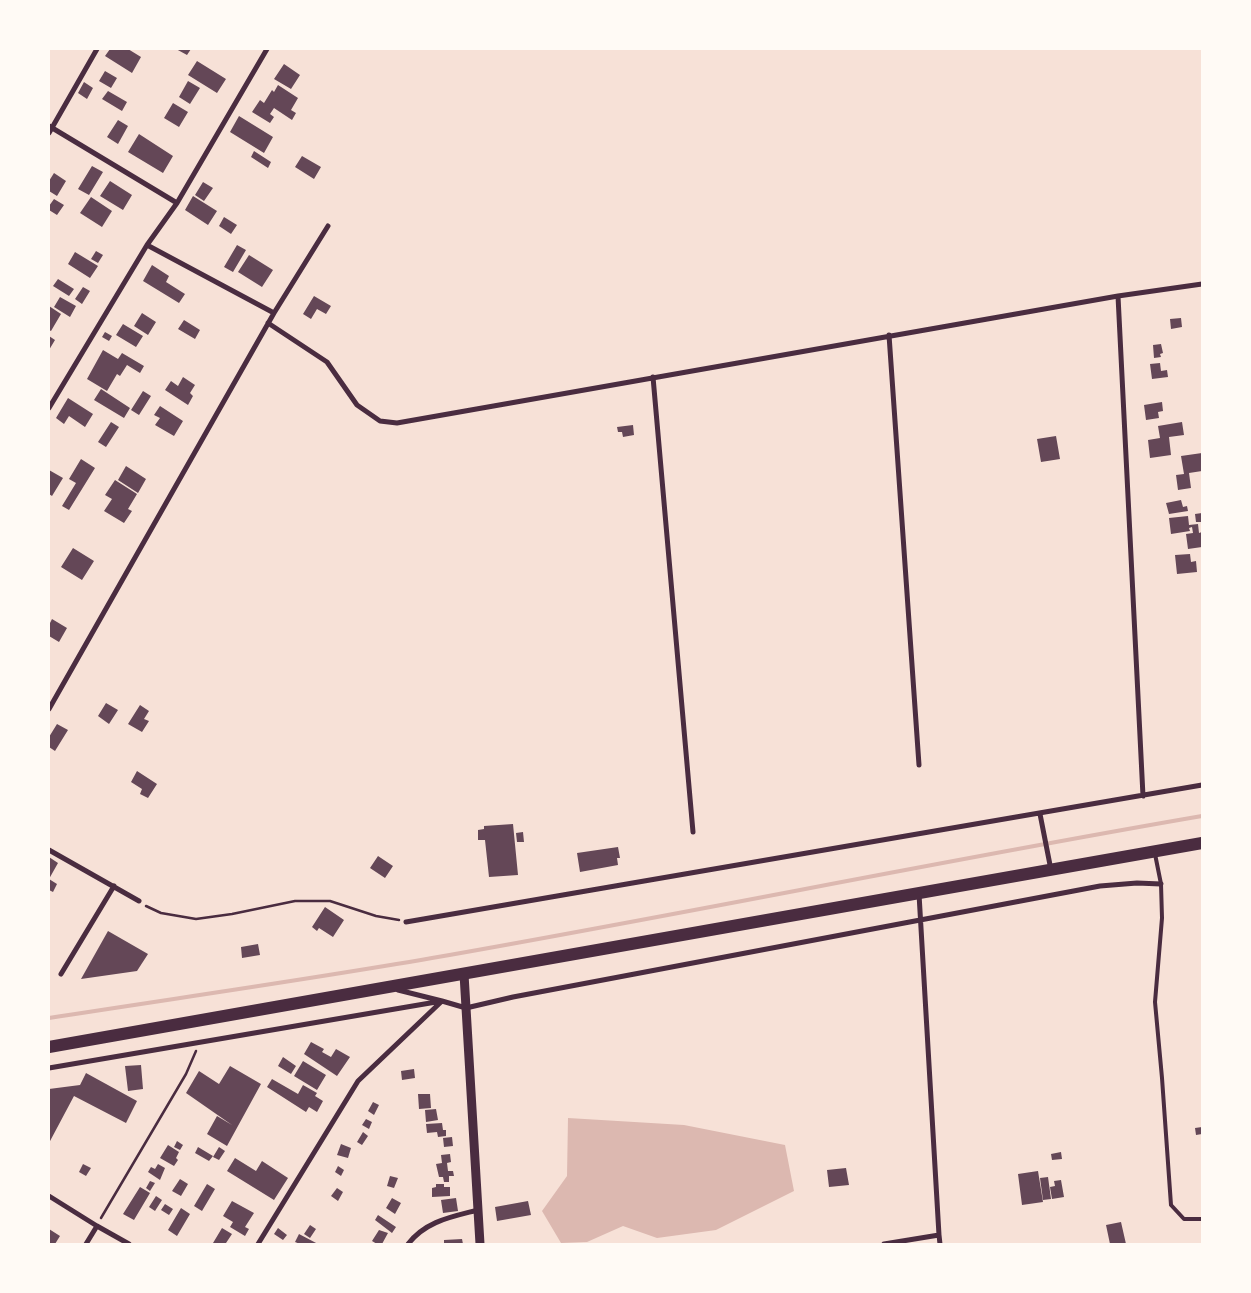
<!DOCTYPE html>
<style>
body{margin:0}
#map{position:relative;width:1251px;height:1293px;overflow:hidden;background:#f7e1d7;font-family:Quicksand,sans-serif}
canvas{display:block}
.frame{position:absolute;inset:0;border:50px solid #fffaf5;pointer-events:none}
</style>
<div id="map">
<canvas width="1251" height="1293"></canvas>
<div class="frame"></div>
</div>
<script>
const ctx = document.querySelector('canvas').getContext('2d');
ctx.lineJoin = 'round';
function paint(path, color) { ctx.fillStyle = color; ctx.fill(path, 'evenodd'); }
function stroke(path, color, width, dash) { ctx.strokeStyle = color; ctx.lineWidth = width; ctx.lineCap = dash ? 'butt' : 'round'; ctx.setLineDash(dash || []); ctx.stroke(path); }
paint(new Path2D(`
 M568,1118L684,1125L785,1145L794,1191L716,1230L657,1238L623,1226L587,1242L561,1243L542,1211L567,1176Z`), '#dcb8b0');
stroke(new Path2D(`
 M49,1018C177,998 305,980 432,958C690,913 945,860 1202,816`), '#dcb8b0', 4);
paint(new Path2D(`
 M110,49H128L141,57L132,73L105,56Z
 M176,49H191L187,55Z
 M197,61L226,79L217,93L188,75Z
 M284,64L300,75L291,89L274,79Z
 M105,71L117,78L111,88L99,81Z
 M188,81L200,88L190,104L179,97Z
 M84,82L93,88L87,99L78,93Z
 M278,85L298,98L291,110L296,113L292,120L274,108L270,114L274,117L270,123L252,112L260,100L264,103L272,90L274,92Z
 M108,91L127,102L122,111L102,99Z
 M173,103L188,112L179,127L164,118Z
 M239,116L273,137L264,153L230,132Z
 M118,120L128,126L118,144L107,137Z
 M139,134L173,156L163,173L128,152Z
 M254,151L271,162L268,168L251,157Z
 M302,156L321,167L314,179L295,167Z
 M92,166L103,172L89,195L78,189Z
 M54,173L66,181L57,196L49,191V181Z
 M110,181L132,195L123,210L100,196Z
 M203,182L213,188L204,201L195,195Z
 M193,196L217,211L208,225L185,210Z
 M91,197L112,211L102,227L80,213Z
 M54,199L64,205L57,215L49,210V206Z
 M224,217L237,225L231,234L219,226Z
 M237,245L246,250L233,272L224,267Z
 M96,251L103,255L98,263L91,259Z
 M75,252L98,266L90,278L68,264Z
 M249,255L273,270L262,287L238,272Z
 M152,265L169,276L166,282L185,294L179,303L143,281Z
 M58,279L74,289L69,296L53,286Z
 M83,287L90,291L82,304L75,299Z
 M314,296L331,306L326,314L317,309L311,319L303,314Z
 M60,297L76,306L70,317L54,307Z
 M49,306L61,314L51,331L49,330Z
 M142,313L156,322L148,335L134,326Z
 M1181,318L1182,327L1171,329L1170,319Z
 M184,320L200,330L195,339L178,329Z
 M123,324L143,336L136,347L116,335Z
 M105,332L112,336L109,341L102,337Z
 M49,336L55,340L49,350Z
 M1161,344L1163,353L1160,354L1161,357L1154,358L1153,345Z
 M103,350L118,359L122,353L144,366L140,373L127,365L120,376L117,374L107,391L87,379Z
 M1160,363L1161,371L1167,370L1168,377L1152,379L1150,364Z
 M183,377L195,385L190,393L193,396L188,405L165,390L171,381L178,386Z
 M101,389L130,408L124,418L94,400Z
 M143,391L151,396L139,415L131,410Z
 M68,398L93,414L85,427L69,416L64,424L56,418Z
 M1162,402L1163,411L1158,412L1159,418L1146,420L1144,405Z
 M160,406L183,421L174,436L155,425L160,418L154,415Z
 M111,422L119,427L106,447L98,442Z
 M1182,422L1184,435L1169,437L1171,455L1150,458L1148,440L1160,438L1158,426Z
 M633,425L634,435L623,437L622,432H618L617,427Z
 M1056,436L1060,459L1041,462L1037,439Z
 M1202,453V471L1189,473L1191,488L1178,490L1176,475L1184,474L1181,456Z
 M81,459L95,468L69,510L62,506L76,483L69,479Z
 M126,466L146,479L138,493L118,480Z
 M49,470L63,478L52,496L49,494Z
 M115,480L137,494L128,509L132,511L124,523L104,511L112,499L105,495Z
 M1181,500L1183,507L1187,506L1188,511L1169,514L1166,503Z
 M1202,513V522H1196L1195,514Z
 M1188,516L1189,525L1198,524L1199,533L1202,532V547L1188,549L1186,534L1193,533L1192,527L1189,528L1190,531L1171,534L1169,518Z
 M73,548L94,561L82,580L61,567Z
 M1190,554L1191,562L1196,561L1197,572L1177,574L1175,555Z
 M52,619L67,628L59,642L49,636V625Z
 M106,703L118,710L109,724L98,716Z
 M140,705L149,711L144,719L149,721L142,732L128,724Z
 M57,724L68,730L55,751L49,747V737Z
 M137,771L157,784L148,798L140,794L142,789L131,782Z
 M513,824L518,875L489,877L485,840H478V830L484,829V826Z
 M523,832L524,842H517L516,833Z
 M618,847L620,858H617L618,865L580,872L577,853Z
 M378,856L393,866L385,878L370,868Z
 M49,857L58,863L49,879L57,884L53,892L49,890Z
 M325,907L344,920L333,937L319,928L317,931L312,927Z
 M108,931L148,954L137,971L81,979Z
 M258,944L260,955L242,958L241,947Z
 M311,1042L324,1049L322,1052L331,1057L336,1049L350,1057L337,1076L304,1054Z
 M283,1057L296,1066L291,1074L278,1066Z
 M303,1061L326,1075L317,1090L294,1076Z
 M141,1065L143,1089L128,1091L125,1066Z
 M230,1066L261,1084L227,1146L207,1134L217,1116L232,1125L186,1093L199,1071L219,1084Z
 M414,1069L415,1078L402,1080L401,1071Z
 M86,1073L137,1101L126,1123L74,1096L49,1143V1089L80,1085Z
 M272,1079L298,1094L303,1085L317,1093L315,1096L323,1101L317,1112L309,1107L306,1112L267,1087Z
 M418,1094H430L431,1108L419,1109Z
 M373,1102L379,1105L374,1115L368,1111Z
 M436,1109L438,1120L426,1122L425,1110Z
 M366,1119L372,1122L369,1129L362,1125Z
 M442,1123L443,1130H446V1136L438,1137L437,1132L427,1133L426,1124Z
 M1202,1127V1134L1196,1135L1195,1128Z
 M363,1132L368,1136L362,1145L357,1142Z
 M452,1137L453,1146L444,1147L443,1138Z
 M177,1141L183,1145L180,1150L174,1147Z
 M341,1144L351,1148L348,1158L337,1155Z
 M168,1145L179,1152L176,1158L178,1160L174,1166L160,1158Z
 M198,1147L213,1156L209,1161L195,1153Z
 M219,1147L225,1151L219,1160L213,1157Z
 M1061,1152L1062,1159L1052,1160L1051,1154Z
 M450,1154L451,1162L447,1163L448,1171H453L454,1176H449V1182H444L443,1177H439L436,1164L442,1163L441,1155Z
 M235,1158L256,1171L262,1161L288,1178L274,1200L227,1171Z
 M83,1164L91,1168L86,1176L79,1172Z
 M158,1164L165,1168L160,1180L148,1172L151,1167L155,1169Z
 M338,1166L344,1170L341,1176L335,1172Z
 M846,1168L849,1185L829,1187L827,1170Z
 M1038,1171L1043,1202L1022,1205L1018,1174Z
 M390,1176L398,1178L394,1188L387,1186Z
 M1048,1177L1051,1199L1043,1200L1040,1178Z
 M180,1179L188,1184L181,1196L172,1191Z
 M1061,1180L1064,1197L1052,1199L1050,1187L1055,1186L1054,1181Z
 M150,1181L155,1183L150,1191L146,1188Z
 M207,1184L215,1189L202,1211L194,1206Z
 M436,1184H444V1187H450V1196L432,1197V1188L436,1187Z
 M140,1187L150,1193L134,1220L123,1214Z
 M337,1188L343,1192L338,1201L331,1196Z
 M156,1196L162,1200L155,1211L149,1207Z
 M392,1198L401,1203L395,1214L386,1208Z
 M456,1198L458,1211L443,1213L441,1200Z
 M232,1201L254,1213L245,1227L249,1229L245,1236L230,1227L233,1222L223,1216Z
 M528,1201L531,1215L497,1221L495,1207Z
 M165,1204L173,1209L169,1215L161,1210Z
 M181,1208L190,1214L177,1236L168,1230Z
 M378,1215L396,1227L392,1233L375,1220Z
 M1121,1222L1126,1244H1110L1106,1225Z
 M310,1225L316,1229L310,1238L304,1234Z
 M222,1228L232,1234L226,1243L229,1244H215L213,1243Z
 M278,1228L287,1235L283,1240L274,1234Z
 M49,1229L60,1236L55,1244H49Z
 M379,1230L388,1233L382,1244H377L372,1241Z
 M299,1234L318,1244H300L295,1242Z
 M462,1239L463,1244H444V1240Z`), '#644757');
stroke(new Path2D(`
 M146,906L161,913L196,919L232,914L295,901H330L376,916L399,920
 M101,1218L186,1074L196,1051`), '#4a2c40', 2.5);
stroke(new Path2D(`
 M1155,854L1161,884L1162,918L1155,1002L1162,1078L1171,1205L1184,1219H1202`), '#4a2c40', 4);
stroke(new Path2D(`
 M49,126L177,203
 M49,133L97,49
 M147,245L274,313
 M1118,296L1143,796
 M268,323L327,362L357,405L380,421L397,423L1118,296L1202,284
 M889,335L919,765
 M653,377L693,832
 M49,408L147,245L177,203L267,49
 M49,709L274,313L328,226
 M1040,814L1051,870
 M49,850L139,901
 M406,922L1202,785
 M61,974L114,886
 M49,1068L442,1001L466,1008L513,997L1100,886L1137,883L1161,884
 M49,1196L97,1226L129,1244
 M939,1235L940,1244
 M86,1244L97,1226
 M258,1244L358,1081L442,1001L398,990
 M408,1244C426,1221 451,1217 478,1210
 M884,1244L939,1235L919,894`), '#4a2c40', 5);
stroke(new Path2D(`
 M464,974L480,1244`), '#4a2c40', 9);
stroke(new Path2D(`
 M49,1047L1202,843`), '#4a2c40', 12);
</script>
